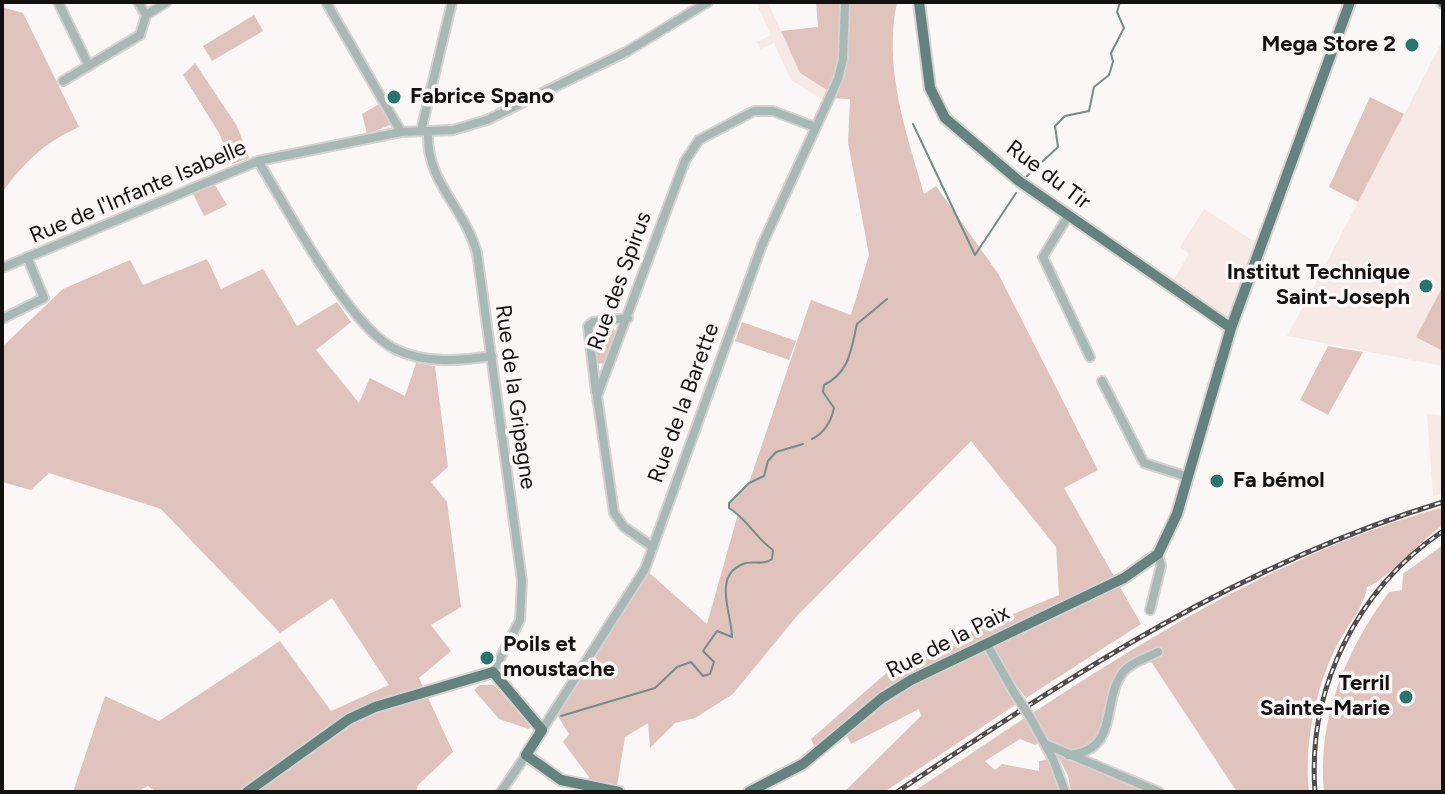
<!DOCTYPE html>
<meta charset="utf-8">
<style>
body{margin:0}
#map{position:relative;width:1445px;height:794px;overflow:hidden;background:#fbf7f6;font-family:Figtree,sans-serif}
canvas{display:block}
.frame{position:absolute;inset:0;border:4px solid #121110;pointer-events:none}
</style>
<div id="map">
<canvas width="1445" height="794"></canvas>
<div class="frame"></div>
</div>
<script>
const ctx = document.querySelector('canvas').getContext('2d');
ctx.lineJoin = 'round';
function paint(path, color) { ctx.fillStyle = color; ctx.fill(path, 'evenodd'); }
function stroke(path, color, width, dash) { ctx.strokeStyle = color; ctx.lineWidth = width; ctx.lineCap = dash ? 'butt' : 'round'; ctx.setLineDash(dash || []); ctx.stroke(path); }
function drawText(font, color, halo, rows, align = 'center') {
  ctx.font = font + ' Figtree,sans-serif'; ctx.lineWidth = 7; ctx.setLineDash([]); ctx.textBaseline = 'middle'; ctx.strokeStyle = halo; ctx.fillStyle = color; for (const [text, x, y, turn = 0] of rows) {
    ctx.save(); ctx.translate(x, y); ctx.rotate((+turn || 0) * Math.PI / 180); ctx.textAlign = isNaN(turn) ? turn : align; if (halo) ctx.strokeText(text, 0, 0); ctx.fillText(text, 0, 0); ctx.restore();
  }
}
paint(new Path2D(`
 M756,2H768L800,73L832,93L827,103L791,80L774,43L760,49L757,42L771,35Z
 M1443,40V366L1287,336L1310,294Z
 M1204,209L1258,244L1233,312L1230,309L1226,316L1173,280L1189,254L1180,247Z
 M1427,414L1443,415V493L1433,496Z`), '#f6e9e6');
paint(new Path2D(`
 M816,2H897C883,67 906,132 924,194L936,186L999,275L1098,470L1064,488L1141,624L1026,698L997,660L1015,705L884,792H844L921,716L919,709L851,744L844,730L817,752L811,739L900,661L1059,595L1056,547L971,441L796,617L733,694L695,718L675,723L650,748L648,723L625,737L617,786L588,782L589,777L563,742L569,734L554,710L645,569L707,624L738,514L729,508V503L749,483L811,300L851,315L869,255L848,142L850,99L829,98L832,93L800,73L781,31L818,27Z
 M2,7L23,13L79,127C45,142 23,163 2,193Z
 M254,15L263,31L212,61L203,46Z
 M195,63L237,126L249,158L232,164L219,133L183,75Z
 M1370,97L1404,114L1358,202L1329,187Z
 M381,103L390,125L367,134L362,114Z
 M215,185L227,205L204,216L193,194Z
 M207,259L221,289L263,269L297,326L337,302L351,322L316,350L359,403L370,378L405,396L416,363L435,366L448,467L431,482L447,502L461,607L431,625L451,651L419,678L453,752L418,785L416,792H156L148,786L136,792H73L105,696L159,721L280,641L331,711L389,685L332,598L280,633L161,509L49,473L31,490L2,482V347L63,289L130,260L143,285Z
 M1443,286V351L1416,337Z
 M742,322L796,341L789,360L735,341Z
 M611,324L616,333L606,363L596,364L592,333L598,326Z
 M1328,346L1363,352L1328,415L1300,400Z
 M1443,507V525C1419,541 1390,578 1367,587C1364,608 1346,627 1336,647C1315,690 1304,744 1309,792H1237L1148,657L1121,676L1101,739L1076,754L1043,740L1035,745L1020,739L985,761L995,770L1002,764L1039,771V761L1053,759L1065,792H913C1082,681 1246,563 1443,507Z
 M1443,545V792H1324C1317,718 1346,650 1389,592L1402,590L1403,574Z
 M480,685H494L531,726L529,729L499,719L474,690Z
 M1057,754L1071,757L1155,792H1071L1068,776Z`), '#dfc3bc');
stroke(new Path2D(`
 M913,124L975,255L1016,193
 M1027,176L1058,147L1055,126L1065,116L1089,111L1094,87L1109,75L1113,62L1111,53L1124,28L1117,12L1120,2
 M812,439C824,433 831,422 834,408L823,392L824,385C850,372 851,349 857,324L887,299
 M561,716L655,688L677,667L691,662L703,676L710,674L714,662L703,651L717,631L732,637C732,614 712,576 743,564C753,560 763,566 772,559L773,550C755,537 747,519 729,508V503L749,483L764,476L768,461L776,452L803,444`), '#738d89', 2);
const minor = new Path2D(`
 M58,2L89,66
 M326,2L401,132
 M146,15L167,2
 M63,81L140,35L146,15L138,2
 M421,131L452,2
 M428,132C426,183 464,206 477,253L522,581L520,620L493,672
 M258,161C288,209 348,326 395,349C425,364 460,361 492,356
 M1068,216L1043,257L1090,357
 M2,268L258,161L401,132L453,130L487,120L626,52L708,2
 M2,319L44,298L27,257
 M1102,381L1144,463L1188,477
 M596,392L588,326L593,322L628,318
 M653,547L624,527L614,513L597,396L685,161L699,140L754,111H773L815,127
 M1150,610L1161,566L1158,554
 M986,643L1015,694
 M1030,717L1053,759L1065,792
 M542,730L645,569L762,245L838,79L843,59L845,2
 M1045,744L1159,792
 M1068,755C1121,751 1100,700 1124,671C1133,661 1147,658 1158,652
 M501,792L526,755`);
const major = new Path2D(`
 M919,2L930,88L945,118L1019,181L1231,328
 M1442,2L1443,3
 M247,792L349,719L375,707L493,672L542,730L526,755L561,780L619,792
 M749,792L803,764L882,698L911,680L1124,578L1158,554L1177,514L1231,328L1350,2`);
stroke(minor, '#d6d2d1', 12);
stroke(major, '#d6d2d1', 14);
stroke(minor, '#a7b8b5', 8);
stroke(major, '#64827e', 10);
const rail = new Path2D(`
 M897,792C1074,674 1237,565 1443,502
 M1315,792C1307,688 1357,589 1443,531`);
stroke(rail, '#4f4d4c', 5);
stroke(rail, '#fbf7f6', 2, [6]);
const minorBridge = new Path2D(`
 M1015,694L1030,717`);
stroke(minorBridge, '#d6d2d1', 12, []);
stroke(minorBridge, '#a7b8b5', 8);
for (const [x, y, r, color] of [
 [1412,45,8,"#2b746d"],
 [394,97,8,"#2b746d"],
 [1426,286,8,"#2b746d"],
 [1217,481,8,"#2b746d"],
 [487,658,8,"#2b746d"],
 [1406,697,8,"#2b746d"]
]) { const dot = new Path2D(); dot.arc(x, y, r, 0, 2 * Math.PI); ctx.fillStyle = color; ctx.fill(dot); stroke(dot, '#fbf7f6', 3); }
drawText('bold 22px', '#121110', '#fbf7f6', [
 ["Mega Store 2",1396,45],
 ["Fabrice Spano",410,97,"left"],
 ["Institut Technique",1410,273],
 ["Saint-Joseph",1410,298],
 ["Fa bémol",1233,481,"left"],
 ["Poils et",503,645,"left"],
 ["moustache",503,670,"left"],
 ["Terril",1390,684],
 ["Sainte-Marie",1390,709]
], 'right');
drawText('22px', '#121110', '#fbf7f6', [
 ["Rue du Tir",1048,175,37],
 ["Rue de l'Infante Isabelle",138,192,-23],
 ["Rue des Spirus",620,281,-70],
 ["Rue de la Gripagne",515,397,82],
 ["Rue de la Barette",684,403,-70],
 ["Rue de la Paix",948,642,-27]
]);
</script>
